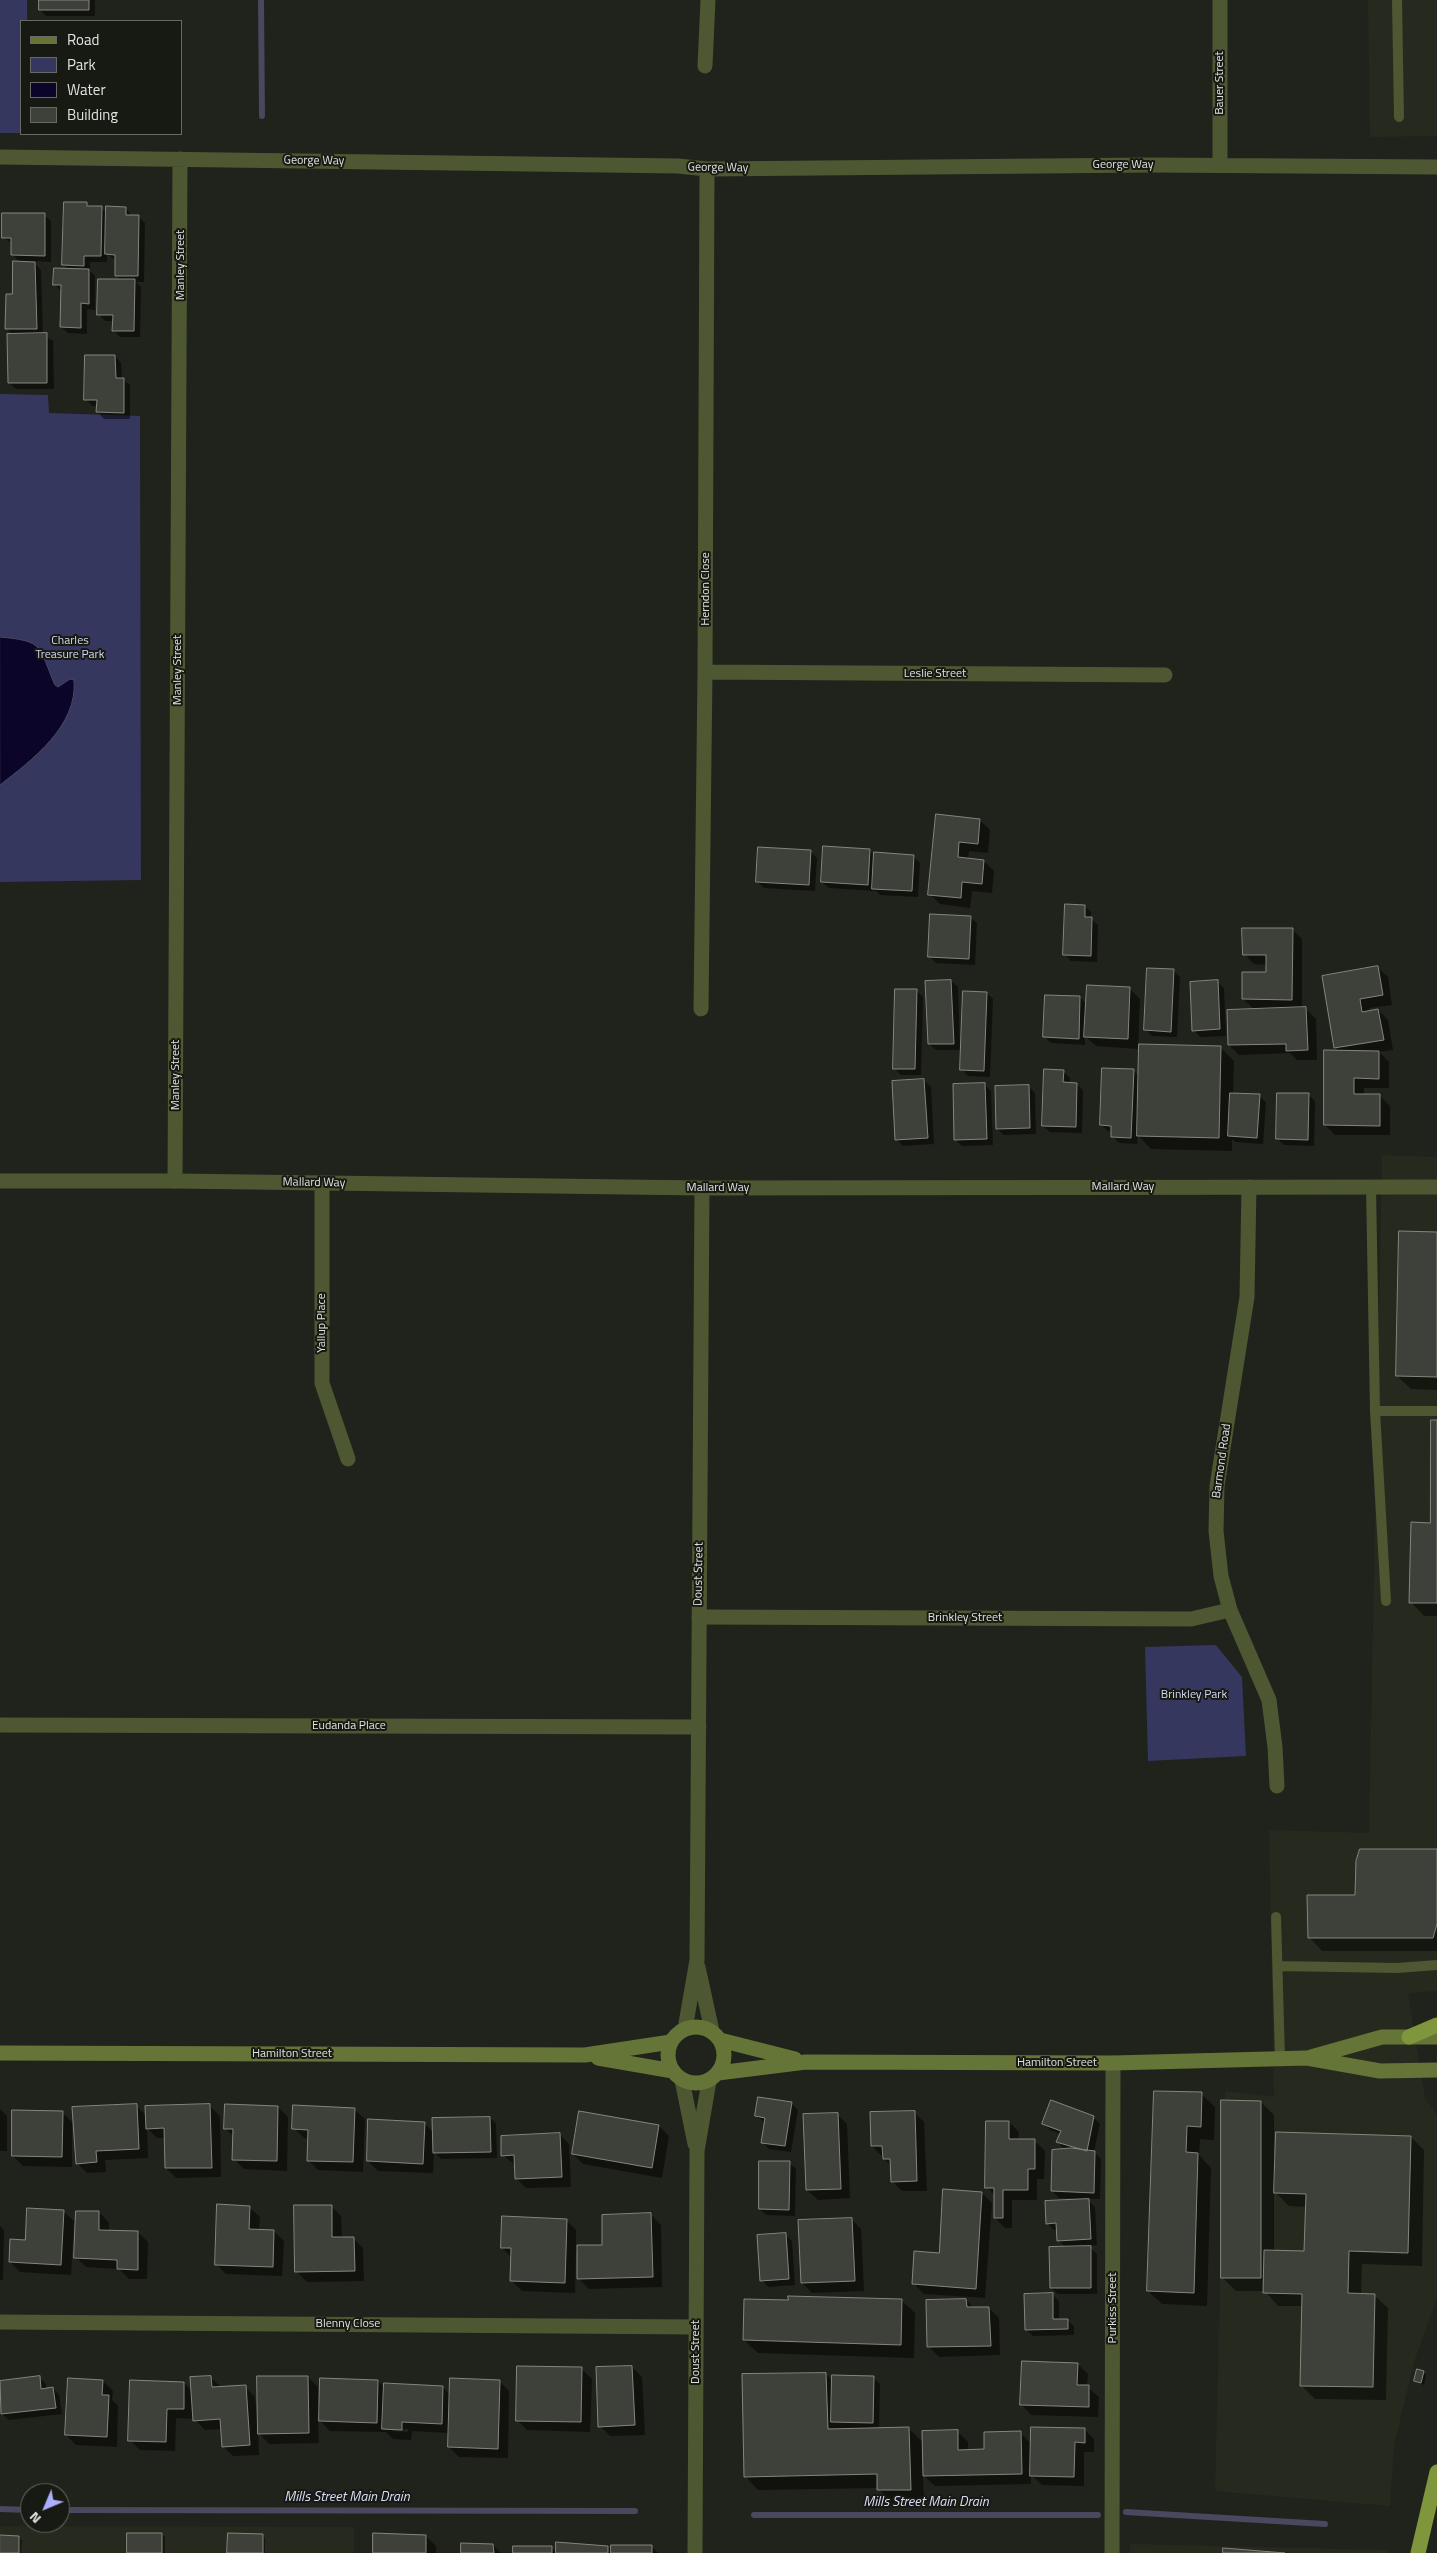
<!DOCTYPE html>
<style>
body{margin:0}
#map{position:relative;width:1437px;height:2553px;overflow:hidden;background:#20221c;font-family:"Titillium Web",sans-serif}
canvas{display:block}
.legend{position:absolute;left:20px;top:20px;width:162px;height:115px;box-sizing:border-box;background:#171913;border:1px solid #686964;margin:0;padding:6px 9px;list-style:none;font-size:15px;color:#e1e2de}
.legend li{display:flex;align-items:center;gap:10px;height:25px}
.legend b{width:25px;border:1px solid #686964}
.north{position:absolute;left:20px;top:2483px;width:50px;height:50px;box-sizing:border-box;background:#171913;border:1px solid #686964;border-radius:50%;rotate:225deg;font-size:14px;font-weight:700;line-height:20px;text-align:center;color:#e1e2de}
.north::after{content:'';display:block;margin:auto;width:18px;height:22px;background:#abaffb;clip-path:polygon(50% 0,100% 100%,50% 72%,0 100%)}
</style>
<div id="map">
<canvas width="1437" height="2553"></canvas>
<ul class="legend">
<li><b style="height:6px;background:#657538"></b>Road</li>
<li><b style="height:14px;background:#36375f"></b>Park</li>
<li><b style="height:14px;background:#0a0529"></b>Water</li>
<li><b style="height:14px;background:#3e413a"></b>Building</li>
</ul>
<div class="north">N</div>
</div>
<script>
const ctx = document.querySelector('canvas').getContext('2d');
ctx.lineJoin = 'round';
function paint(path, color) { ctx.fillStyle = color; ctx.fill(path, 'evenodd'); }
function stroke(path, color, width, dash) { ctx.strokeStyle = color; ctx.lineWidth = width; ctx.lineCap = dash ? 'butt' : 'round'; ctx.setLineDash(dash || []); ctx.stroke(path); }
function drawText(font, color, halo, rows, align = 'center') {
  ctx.font = font + ' "Titillium Web",sans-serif'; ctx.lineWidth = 4; ctx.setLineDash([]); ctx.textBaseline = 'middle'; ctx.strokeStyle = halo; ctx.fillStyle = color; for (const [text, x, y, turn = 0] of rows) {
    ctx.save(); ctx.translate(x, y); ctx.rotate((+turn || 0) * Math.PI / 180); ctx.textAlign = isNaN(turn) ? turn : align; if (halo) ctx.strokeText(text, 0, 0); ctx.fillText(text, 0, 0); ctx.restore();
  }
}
paint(new Path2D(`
 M1368,0H1437V136L1370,137Z
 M1382,1155L1437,1157V1991L1408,1993L1425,2098L1437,2115V2298L1414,2362L1394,2446L1390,2506L1215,2491L1225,2091L1274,2097L1269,1830L1369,1833Z
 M0,2526L354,2527V2553H0Z
 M1130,2544L1389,2550L1388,2553H1130Z`), '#262a1e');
paint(new Path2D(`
 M0,0H27V21H21V133H0Z
 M0,394L48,395L49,413L140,416L141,880L0,882Z
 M1216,1645L1242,1677L1246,1756L1148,1761L1145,1647Z`), '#36375f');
const water = new Path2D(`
 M0,637C45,641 38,646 55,685L58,687L70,679L74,680C78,726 32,760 0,785Z`);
paint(water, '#0a0529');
stroke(water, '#4a475f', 1);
paint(new Path2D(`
 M40,0H95V16H46L40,10Z
 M86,204L90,207L101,208L107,213L126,208L132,216L139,217L145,223L144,282H136L141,287L140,337H120L114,331V321H105L99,314L121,280L116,276V260L107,254V262H90V271L95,276V310L87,309V334L68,333L61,327L62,292L55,285L68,269L64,265Z
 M44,215L51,221V262L33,261L41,270L43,335L53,341L54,389H16L9,383L13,335L6,328L21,263L13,255V244L3,237Z
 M115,356L121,363L122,379L130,385V419H104L98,412V406H92L86,399Z
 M937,815L980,820L990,830L988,853L969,851L968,859L984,861L994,871L992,893L972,891L970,908L940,904L930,894Z
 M869,850L875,856H913L920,863L918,897L880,895L876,891L829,888L822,882Z
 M810,851L817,858L815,891L764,888L757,882Z
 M1085,906L1091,912V919L1098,925L1097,962L1071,961L1065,955Z
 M970,917L977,923L975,965L936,963L929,956Z
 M1292,929L1302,939V1009H1306L1316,1019L1317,1060H1297L1290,1053L1239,1055L1229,1045L1255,1010L1243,999L1268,974V965L1254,964L1244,954Z
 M1377,967L1388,977L1392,1005L1369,1008L1370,1012L1378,1010L1388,1020L1393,1050L1379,1052L1389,1062V1088H1364V1095L1380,1096L1390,1106V1135H1335L1325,1125L1340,1052L1335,1047L1323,977Z
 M1173,970L1180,977L1177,1037L1152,1036L1146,1029Z
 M951,981L958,987L960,1050H936L929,1044Z
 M1217,982L1224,988L1226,1036L1200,1037L1194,1030Z
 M1130,989L1140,999L1138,1049L1096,1046L1085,1036V1045L1051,1043L1045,1037L1080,997L1087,1005Z
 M916,990L923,997L921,1075H901L894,1068Z
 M987,993L993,999L990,1077L968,1076L962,1069Z
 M1221,1048L1234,1061L1233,1094L1259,1096L1266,1102L1263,1144L1236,1142L1232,1139V1151L1151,1149L1138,1135L1137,1144L1119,1143L1112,1136V1131H1108L1101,1125L1133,1070L1139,1076Z
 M1063,1071L1070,1078V1084H1077L1083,1090L1082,1133L1050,1132L1043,1126Z
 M924,1081L931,1087L934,1144L903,1146L896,1139Z
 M984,1084L991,1091L993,1145L962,1146L956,1140Z
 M1028,1086L1035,1093L1036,1134L1004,1135L997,1129Z
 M1309,1095L1315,1101L1314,1146L1284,1145L1277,1138Z
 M1437,1233V1390L1411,1389L1397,1376Z
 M1437,1421V1616H1424L1411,1602L1431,1524Z
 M1437,1850V1951H1322L1309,1937L1356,1897Z
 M1155,2092L1201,2094L1215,2107L1214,2140L1200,2139L1199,2155L1211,2168L1207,2306L1162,2304L1148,2291Z
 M1261,2102L1274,2115V2156L1411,2137L1424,2150L1422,2266L1362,2264L1361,2295H1374L1388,2308L1386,2400L1315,2399L1301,2385L1303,2306H1278L1265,2291H1236L1222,2277ZM1274,2191L1289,2206L1307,2207L1306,2253L1274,2252Z
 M791,2103L798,2110L791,2152L769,2149L763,2142L766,2123L756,2116Z
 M136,2106L147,2116L210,2106L220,2116L221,2177L176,2178L166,2168L165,2138H157L147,2128L148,2158L105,2160L106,2172L87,2173L77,2163Z
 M278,2107L288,2117L287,2171L244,2169L234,2159V2137L225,2128Z
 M0,2109L7,2116V2151H0Z
 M354,2109L365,2119L363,2172L318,2170L308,2160L309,2139L304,2138L294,2128Z
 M62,2112L72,2122V2167L23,2166L13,2156Z
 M914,2112L924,2122L927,2191H902L892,2181L891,2166L872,2146Z
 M837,2114L847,2124L850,2198L818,2200L807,2190Z
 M1093,2117L1100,2124L1094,2152L1101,2159L1100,2199L1059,2198L1052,2191L1065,2150L1058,2142L1061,2134L1050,2130L1044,2124Z
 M490,2118L496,2124L497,2158L441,2159L434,2152L433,2173L378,2171L368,2161L424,2123L434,2133Z
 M1009,2122L1019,2132L1018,2140L1035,2141L1045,2151L1044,2179H1037V2200H1012V2228H1005L995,2218V2196L987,2187Z
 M659,2126L669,2136L662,2178L583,2164L573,2154Z
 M559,2134L569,2144L571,2187L526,2188L516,2178L515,2165L503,2155Z
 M789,2163L796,2169L795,2216L766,2215L760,2209Z
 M982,2193L992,2203L985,2298L924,2294L914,2284L940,2254Z
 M1088,2200L1095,2207L1097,2245L1088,2246L1097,2254V2294H1058L1051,2288L1066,2248L1058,2240V2230H1054L1047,2223Z
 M331,2206L341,2216L342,2238H353L363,2248L364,2281L307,2282L297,2272Z
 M249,2207L260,2217L259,2230L274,2231L284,2241L282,2276L226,2274L216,2264Z
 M63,2211L74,2221L71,2275L20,2272L10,2262L27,2241Z
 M99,2212L109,2223V2231L138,2232L148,2242L147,2279H129L119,2269L86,2267L76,2257Z
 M651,2215L661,2225L662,2287L589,2289L579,2279L578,2251H576L575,2293L522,2291L512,2281V2258L502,2248L566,2220L576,2230V2247L604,2246Z
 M851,2219L861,2229L864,2291L812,2293L802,2283Z
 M0,2226L4,2230L3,2280H0Z
 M785,2234L792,2241L795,2285L768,2287L762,2280Z
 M1052,2294L1059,2301V2320H1067L1074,2326V2335L1033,2336L1026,2329Z
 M901,2300L915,2313L914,2358L758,2353L744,2340L789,2301Z
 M966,2300L974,2308H989L999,2318L1000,2355L939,2357L929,2347Z
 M1078,2364L1088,2374L1087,2387L1099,2397L1098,2417L1031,2415L1021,2404Z
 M632,2367L642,2377L645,2435L610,2436L600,2426Z
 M581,2369L592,2379L590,2432L527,2430L517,2420Z
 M1423,2372L1426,2375L1424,2385L1415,2381Z
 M826,2374L833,2382L874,2378L880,2384L879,2429H909L924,2443L958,2432L968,2442V2451L986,2450L1020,2433L1032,2444L1084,2429L1094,2439V2452H1084V2486L1042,2485L1031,2475V2484L935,2486L923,2475L924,2503H892L878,2488L758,2490L745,2476Z
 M39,2377L46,2384V2389L53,2388L59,2395L62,2414L9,2420L2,2414L0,2382Z
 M308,2377L318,2387V2405L378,2381L385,2388L443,2387L450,2395L499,2381L509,2391L508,2458L459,2457L449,2447L450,2433L412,2431L411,2440L393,2439L386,2432L330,2431L318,2419L319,2443L269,2444L258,2432L259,2455L233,2456L223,2446L222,2429L205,2430L194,2419L176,2418L175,2451L140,2450L130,2440L184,2383L193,2392L211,2378L222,2388L245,2387L255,2397L257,2418H259ZM392,2429H408V2432L392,2431Z
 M103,2381L113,2391L112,2400L118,2406L117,2447L76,2445L66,2435Z
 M162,2534L165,2537V2553H128Z
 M263,2535L265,2538V2553H229Z
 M426,2536L436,2546V2553H374Z
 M0,2537H19L22,2540L21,2553H0Z
 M493,2545L501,2553H463Z
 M551,2547L557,2553L608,2547L613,2552L652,2547L658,2553H514Z`), '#0007');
stroke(new Path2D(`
 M261,0L262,116
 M0,2509L30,2510
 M60,2510L635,2511
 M1126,2512L1325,2524
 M754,2515H1098`), '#4a475f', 6);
const building = new Path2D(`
 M39,0H89V10H39Z
 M64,202H87V206H102L101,256H84V266L62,265Z
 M106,206L126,207V215H139L138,276H115V255L105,254Z
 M2,213H45V256L11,255V238H2Z
 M13,261L35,262L37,329H5L6,294H12Z
 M54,268L89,269V304L81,303V328L60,327L61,285H53Z
 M98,279H135L134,331H112L113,315H97Z
 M47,333V383H8L7,334Z
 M85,355H115L116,378H124V413L96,412L97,400H84Z
 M936,814L980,819L978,844L959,842L958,857L984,860L982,884L962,882L961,898L928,895Z
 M823,846L870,849L868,885L821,882Z
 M758,847L811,850L809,885L756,882Z
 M874,852L914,855L912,891L872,889Z
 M1065,904L1085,905V917H1092L1091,956L1063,955Z
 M930,914L971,916L969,959L928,957Z
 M1242,928H1293L1292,1000L1242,999V972H1266V955H1243Z
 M1378,966L1383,995L1360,999L1362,1012L1378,1009L1384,1040L1334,1048L1322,976Z
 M1147,968L1174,969L1171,1032L1144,1030Z
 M951,980L954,1044H928L925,981Z
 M1218,980L1220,1029L1192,1031L1190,982Z
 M1087,985L1130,987L1128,1039L1084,1037Z
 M895,989H917L915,1069H893Z
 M963,991L987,992L984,1071L960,1070Z
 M1045,995L1080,996L1079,1039L1043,1037Z
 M1306,1007L1308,1050L1286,1051V1044L1228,1045L1227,1010Z
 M1139,1044L1221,1046L1219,1138L1137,1136Z
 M1324,1050L1379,1051V1079L1354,1078V1094H1380V1126L1324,1125Z
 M1102,1068L1134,1069L1131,1138L1111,1137V1126L1100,1125Z
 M1044,1069L1064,1070L1063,1082L1077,1083L1076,1127L1042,1126Z
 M924,1079L928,1138L895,1140L892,1081Z
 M985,1083L987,1139L954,1140L953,1084Z
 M1029,1085L1030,1128L996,1129L995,1086Z
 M1230,1093L1260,1094L1257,1138L1228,1136Z
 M1277,1093H1309L1308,1140L1276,1139Z
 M1399,1231L1437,1232V1377L1396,1376Z
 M1431,1420H1437V1603H1409L1411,1522L1430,1523Z
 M1360,1849H1437V1924L1433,1938H1308L1307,1895H1355L1356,1861Z
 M1154,2091L1202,2092L1201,2127L1187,2126L1186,2152L1198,2153L1194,2293L1147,2291Z
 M758,2097L792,2102L785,2146L761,2143L765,2118L755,2116Z
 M1051,2100L1094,2116L1087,2151L1056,2142L1061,2131L1042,2124Z
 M1221,2100L1261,2101V2278H1221Z
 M137,2104L139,2149L96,2151L97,2162L76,2164L72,2107Z
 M210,2104L212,2168H165L164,2128L146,2129L145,2106Z
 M225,2104L278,2106L277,2161L232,2160L233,2129H224Z
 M293,2105L355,2108L353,2162L307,2161L308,2130L292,2129Z
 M12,2110L63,2111L62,2157L12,2156Z
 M579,2111L659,2125L652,2168L572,2154Z
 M915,2111L917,2181L891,2182L890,2159H883L882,2146H871L870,2112Z
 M838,2113L841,2189L806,2190L803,2114Z
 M490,2117L491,2152L433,2153L432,2118Z
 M368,2119L425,2122L423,2164L367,2161Z
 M986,2121H1009V2139H1035V2169H1028V2190H1003V2218H994V2188H985Z
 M1276,2132L1411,2136L1408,2253L1349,2251L1348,2293L1375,2294L1373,2387L1300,2386L1302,2294L1263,2293L1264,2250L1304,2251L1306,2194L1274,2193Z
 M560,2133L562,2177L515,2179L514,2155L501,2156V2136Z
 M1071,2148L1095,2151L1094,2193L1051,2191L1052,2150Z
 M759,2161H790L789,2210L759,2209Z
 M943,2189L982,2192L976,2289L912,2284L914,2251L939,2253Z
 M1089,2199L1091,2239L1057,2241L1056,2223L1046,2224L1045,2201Z
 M217,2204L250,2206L249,2229L274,2230L273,2267L215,2265Z
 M294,2205H332V2237H354L355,2271L295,2272Z
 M27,2208L64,2210L61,2265L9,2262L10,2239L25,2240Z
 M76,2211H99V2230L138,2231V2270L117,2269V2260L74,2258Z
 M651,2213L653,2277L577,2279V2245H602V2215Z
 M502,2216L567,2219L565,2283L510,2281L511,2248H501Z
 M852,2218L855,2281L801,2283L798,2220Z
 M786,2233L789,2279L760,2281L757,2235Z
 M1091,2246V2288H1050L1049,2247Z
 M1053,2293V2319H1068V2329L1025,2330L1024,2294Z
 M788,2296L902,2299L901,2345L743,2340L744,2299L788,2300Z
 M966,2299L967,2307H989L991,2346L927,2347L926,2300Z
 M1022,2361L1078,2363L1077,2385H1089V2407L1020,2405Z
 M517,2366L582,2367L581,2422L516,2421Z
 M632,2366L635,2425L598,2427L596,2367Z
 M1417,2369L1424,2371L1421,2383L1414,2381Z
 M826,2373L828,2429L909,2427L911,2490H877V2474L744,2477L742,2374Z
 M832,2375L874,2376L873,2423L831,2422Z
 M40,2376L41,2389L53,2387L56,2408L1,2414L0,2381Z
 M211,2376L212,2387L246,2385L250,2445L222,2447L220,2419L193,2421L190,2377Z
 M257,2376H308L309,2433L258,2434Z
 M68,2378L103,2380L102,2395H109L107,2437L65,2435Z
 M320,2378L378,2380L377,2423L319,2421Z
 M450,2378L500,2380L498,2449L448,2447Z
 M130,2380L184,2382V2409H167L166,2442L128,2441Z
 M384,2383L443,2386L442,2424L402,2422V2430L382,2429Z
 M1031,2427L1085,2428V2443L1075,2442L1074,2477L1030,2476Z
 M958,2430V2450L984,2449V2432L1021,2431L1022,2474L923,2476L922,2431Z
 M127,2533H162V2553H127Z
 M228,2533L263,2534V2553H227Z
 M373,2533L426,2535V2553H373Z
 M0,2535L19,2536V2553H0Z
 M556,2542L608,2546V2553H556Z
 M461,2543L493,2544L494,2553H461Z
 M611,2545H652V2553H611Z
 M513,2546H552V2553H513Z
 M1223,2548L1285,2553H1223Z`);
paint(building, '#3e413a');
stroke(building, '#84867e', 1);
stroke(new Path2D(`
 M1397,0L1399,117
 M1371,1187L1375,1411L1386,1601
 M1375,1411H1437
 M1276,1917L1280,2059
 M1278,1966L1397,1968L1437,1965`), '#4d5732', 10);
stroke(new Path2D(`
 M1220,0V165
 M705,66L708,0
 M0,157L678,166L707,169L1151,165L1437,167
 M705,672L1165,675
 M701,1009L705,672L707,169
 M175,1181L180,159
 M322,1183V1383L348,1459
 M1249,1187L1247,1297L1217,1486L1216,1531L1221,1576L1230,1610L1269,1700L1275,1747L1277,1786
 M699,1617L1191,1619L1230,1610
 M0,1725L699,1727
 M682,2080L695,2144
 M0,2322L696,2327
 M695,2553L697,2151L709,2081
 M1112,2553L1113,2063`), '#4d5732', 15);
stroke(new Path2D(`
 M0,1181H175L702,1188L1437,1187
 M698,1967L712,2031
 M685,2029L697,1960L702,1188`), '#4d5732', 15);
stroke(new Path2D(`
 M668 2055a28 28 0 1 1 56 0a28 28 0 1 1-56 0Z
 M720,2040L795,2059
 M0,2053L585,2055L671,2042
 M1311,2057L1382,2037H1437
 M598,2058L673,2071
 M718,2073L806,2062L1113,2063L1307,2058L1380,2071L1437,2070`), '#657538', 15);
stroke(new Path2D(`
 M1409,2037L1437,2025
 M1418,2553L1437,2472`), '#80963c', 15);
drawText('12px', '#e1e2de', '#171913', [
 ["Bauer Street",1220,83,-90],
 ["George Way",314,161,1],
 ["George Way",1123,165],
 ["George Way",718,168,1],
 ["Manley Street",181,265,-90],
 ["Herndon Close",706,589,-90],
 ["Manley Street",178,670,-90],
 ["Leslie Street",935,674],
 ["Manley Street",176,1075,-90],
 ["Mallard Way",314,1183,1],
 ["Mallard Way",1123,1187],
 ["Mallard Way",718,1188],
 ["Yallup Place",322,1323,-90],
 ["Barmond Road",1222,1461,-82],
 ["Doust Street",699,1574,-89],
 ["Brinkley Street",965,1618],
 ["Eudanda Place",349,1726],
 ["Hamilton Street",292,2054],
 ["Hamilton Street",1057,2063],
 ["Purkiss Street",1113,2308,-90],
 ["Blenny Close",348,2324],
 ["Doust Street",696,2352,-90]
]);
drawText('12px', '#d4d7f4', '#171913', [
 ["Charles",70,641],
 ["Treasure Park",70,655],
 ["Brinkley Park",1194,1695]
]);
drawText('italic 14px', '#d9dcf9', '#171913', [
 ["Mills Street Main Drain",347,2498],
 ["Mills Street Main Drain",926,2503]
]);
</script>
